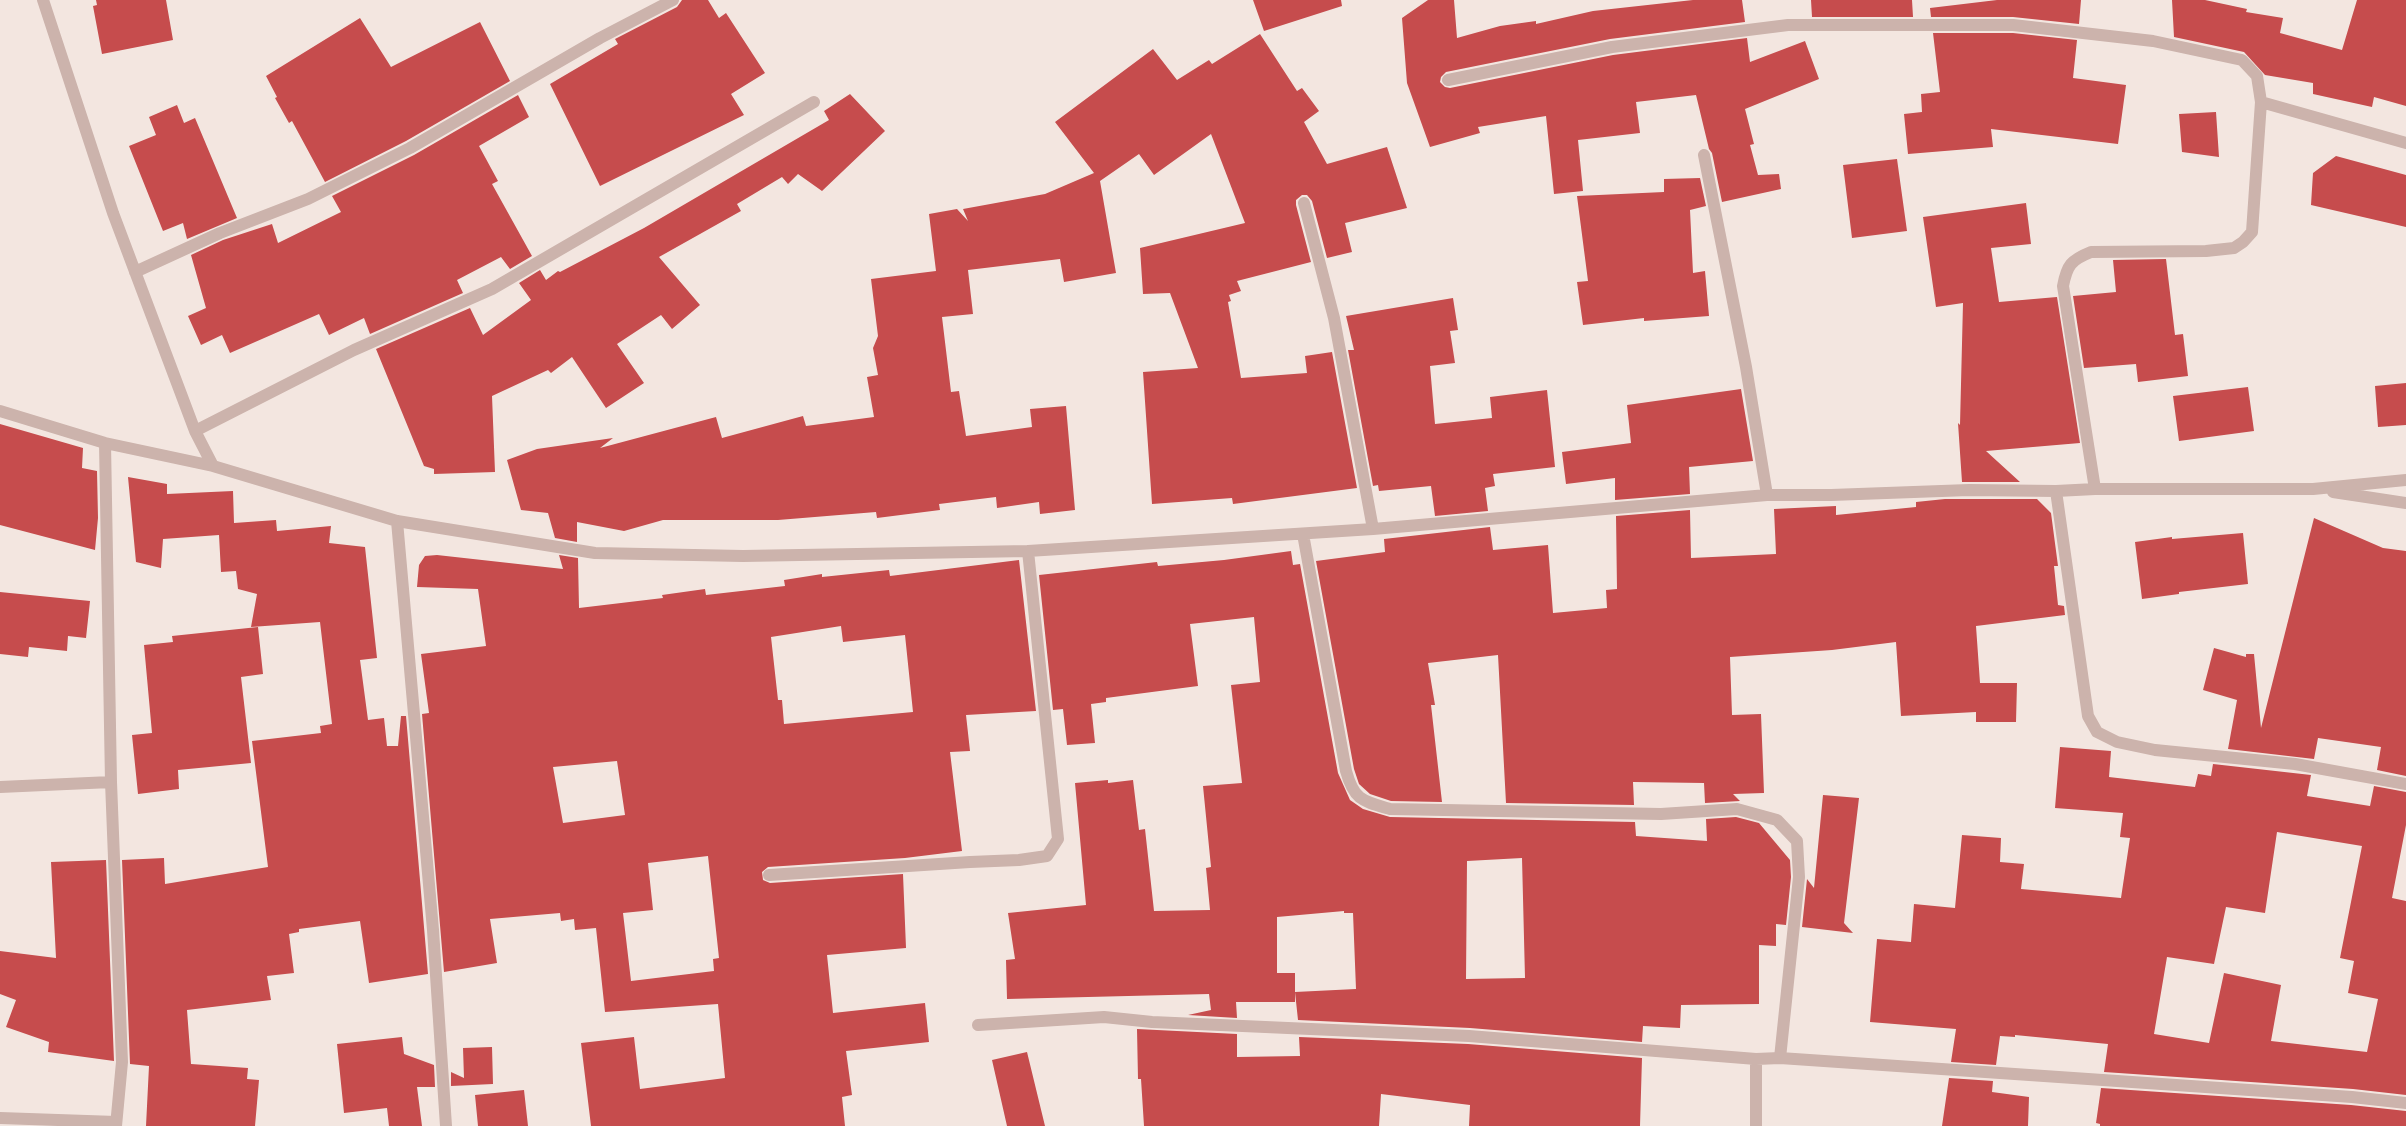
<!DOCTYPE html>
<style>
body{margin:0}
canvas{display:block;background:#f3e6e0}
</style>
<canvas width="2406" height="1126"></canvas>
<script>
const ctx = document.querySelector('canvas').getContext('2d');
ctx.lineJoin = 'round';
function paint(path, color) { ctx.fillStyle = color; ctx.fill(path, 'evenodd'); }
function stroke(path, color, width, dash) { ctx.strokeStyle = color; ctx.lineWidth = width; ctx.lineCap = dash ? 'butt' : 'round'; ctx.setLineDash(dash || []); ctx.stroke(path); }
paint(new Path2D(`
 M96,0H166L173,40L102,54L93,6L97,5Z
 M682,0H708L719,18L726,13L765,73L731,94L744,115L600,186L550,84L618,44L615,39L677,7Z
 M1253,0H1341L1342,6L1264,31Z
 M1428,0H1454L1457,38L1500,26L1536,21V24L1593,11L1693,0H1742L1745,22L1610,39L1446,72L1441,77L1440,82L1445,87L1450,88L1613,55L1747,38L1750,62L1805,41L1819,79L1745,109L1754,144L1750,145L1758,175L1779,174L1781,189L1722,202L1712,153L1709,149L1696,95L1636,102L1640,133L1578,140L1583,191L1554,194L1546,116L1478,127L1480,133L1430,147L1407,83L1402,18Z
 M1811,0H1912L1913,17H1812Z
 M1997,0H2081L2079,24L2013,17H1931L1930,8Z
 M2172,0H2205L2247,9L2246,12L2283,18L2280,33L2342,50L2357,0H2406V106L2374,97L2372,107L2313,94V83L2265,75L2244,52L2174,37Z
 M360,18L391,67L480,22L510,81L406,141L325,182L292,121L289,123L275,98L277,97L266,76Z
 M1933,33H2013L2077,40L2073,78L2126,85L2118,144L1991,129L1993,147L1908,154L1904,114L1922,112L1921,94L1940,92Z
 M1260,34L1297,91L1302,88L1319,111L1304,122L1327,164L1387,147L1407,208L1345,223L1352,252L1327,258L1312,201L1307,195H1302L1296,200V205L1311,262L1237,281L1241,291L1229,295L1231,301L1228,302L1241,378L1307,373L1305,356L1332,352L1357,488L1233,504L1232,498L1152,504L1143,372L1198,368L1170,293L1143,294L1140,248L1245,223L1211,134L1154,175L1139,154L1100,181L1116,273L1064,282L1060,259L968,270L973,314L942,317L951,392L959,391L966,436L1032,427L1030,409L1066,406L1075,510L1040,514L1039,502L997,508L996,497L939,504L940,510L877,518L876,512L778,520H663L624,531L577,522V542L555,538L548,513L521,510L507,460L537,449L613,438L600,448L716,417L722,438L803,416L806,426L874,417L867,377L878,375L873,348L878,336L871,279L936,271L929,214L957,209L968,221L963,209L1045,194L1094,173L1055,122L1153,49L1177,80L1209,60L1212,64Z
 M850,94L885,131L822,191L798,174L788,184L782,177L737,204L741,211L659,257L700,305L672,329L661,315L617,344L644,383L606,408L572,357L551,373L548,370L492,396L495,472L434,474V469L424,466L376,349L470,308L483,335L531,300L519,283L540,270L546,280L558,271L560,272L644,228L829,120L824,111Z
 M518,95L529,117L479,146L498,181L492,184L532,256L510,269L501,257L457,280L463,293L370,334L364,318L329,335L319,314L230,353L222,335L201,345L188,316L206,308L191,255L223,240L272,224L278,243L341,212L332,196L414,155Z
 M177,105L184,123L195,118L237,218L187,239L183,223L163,231L129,146L156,135L149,117Z
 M2216,112L2219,157L2182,152L2179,114Z
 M2336,156L2406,175V227L2311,205L2313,173Z
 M1897,159L1907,231L1852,238L1843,165Z
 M1700,178L1706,206L1690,210L1693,273L1705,271L1709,316L1644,321V318L1583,325L1577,282L1588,281L1577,196L1664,192V179Z
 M2026,203L2031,244L1991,248L1999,302L2057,297L2080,443L1986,451L2020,482H1962L1958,423L1960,425L1963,303L1936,307L1923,217Z
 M2166,259L2175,335L2183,334L2188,376L2138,382L2136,364L2084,368L2073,296L2116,292L2113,260Z
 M1453,298L1458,330L1450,331L1455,363L1430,366L1435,424L1492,418L1490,397L1547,390L1555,467L1493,474L1495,486L1485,488L1488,511L1435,516L1431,486L1379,491L1378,485L1373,486L1348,350H1354L1346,316Z
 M2406,383V425L2378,427L2375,386Z
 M2248,387L2254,431L2179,441L2173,396Z
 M1741,389L1753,461L1689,467L1690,494L1615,500V478L1566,484L1562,452L1631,443L1627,405Z
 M0,424L83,448L82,468L97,471L98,518L95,550L0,525Z
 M128,477L167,484V494L233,491L234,523L276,520L277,531L331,526L329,543L365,547L377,658L360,660L368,720L384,718L387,746H398L401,716H406L428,974L369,983L360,921L299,929V932L289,934L294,973L267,976L271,1000L187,1010L191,1064L248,1068L247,1079L259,1080L255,1126H146L149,1066L130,1064L122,860L164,858L165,884L268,867L252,741L321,733L320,726L332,724L320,622L251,627L257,594L238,589L236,571L221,572L219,535L163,539L161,568L136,562Z
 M1945,499H2037L2051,513L2058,566H2054L2058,605L2064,606L2065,615L1976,626L1980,683H2017L2016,722H1976V712L1901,716L1896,642L1832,650L1730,657L1732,715L1761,714L1764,793L1733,794L1740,801L1705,803L1704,783L1633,782L1634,805L1506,803L1498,655L1428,663L1435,705H1431L1442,802L1391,801L1370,794L1359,784L1354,769L1316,561L1385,552L1384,539L1490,527L1493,550L1548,545L1553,613L1607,608L1606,590L1617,589L1616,516L1690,510L1691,558L1776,554L1774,509L1836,506V515L1916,507V502Z
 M2314,518L2383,548L2406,551V776L2377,770L2381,747L2318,738L2314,759L2228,749L2237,700L2203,690L2214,648L2246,657V654H2254L2261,728Z
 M2243,533L2248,584L2179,592V594L2142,599L2135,542L2172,537V539Z
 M1291,551L1293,565L1300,564L1338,773L1350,800L1363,809L1390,817L1635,822L1636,836L1707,841L1706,819L1736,817L1759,823L1790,860L1791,877L1786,925L1776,924V946L1759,945V1004L1681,1005L1680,1028L1643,1026L1642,1042L1470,1028L1298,1020L1295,992L1356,989L1353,913H1344V911L1277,917V973H1295V1002H1236L1237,1018L1188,1015L1211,1010L1209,994L1007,999L1006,960L1015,959L1008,913L1086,905L1075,783L1108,780V783L1133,780L1139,830L1145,829L1154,911L1210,910L1206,868L1211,867L1203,786L1242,783L1231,685L1260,682L1254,617L1190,624L1198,686L1106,698V702L1091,704L1095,743L1067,745L1063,709L1053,710L1039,575L1157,562L1158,566L1224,560ZM1522,858L1525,978L1466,979L1467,861Z
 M437,555L563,569L559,555L578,558L579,608L663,598L662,595L705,589L706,595L785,586L784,580L822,574V577L889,570L890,576L1019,560L1036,711L966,715L970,751L950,752L962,851L905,858L768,867L762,872L763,880L770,883L903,874L906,948L827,955L833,1013L925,1003L929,1042L846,1051L852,1095L842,1097L845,1126H591L581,1043L634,1037L640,1089L725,1078L718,1004L605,1012L596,928L575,930L574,919L561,921L560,913L490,919L497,963L444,972L422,714L429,713L421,654L486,646L478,589L417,587L419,565L425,556ZM841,626L843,642L905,635L913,712L784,724L782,700H778L771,637ZM617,761L625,815L563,823L553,767ZM708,856L719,958L713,959L714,971L631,981L623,913L653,910L648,863Z
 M0,592L90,601L86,638L68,636L67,651L29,647L28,657L0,654Z
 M258,627L263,674L241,677L251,763L178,770L179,789L138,794L132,735L152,733L144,645L173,642L172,636Z
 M2060,747L2111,751L2109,777L2195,787L2198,774L2211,776L2213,764L2311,775L2307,796L2370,806L2374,786L2406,792V825L2392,898L2406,901V1095L2353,1089L2104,1072L2108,1044L2015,1035V1037L2000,1036L1996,1065L1951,1062L1956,1029L1870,1022L1877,939L1911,942L1914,904L1955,908L1962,835L2001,838L2000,862L2024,864L2021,889L2121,898L2130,838L2120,837L2123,813L2055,808ZM2277,832L2362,846L2340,958L2354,961L2348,993L2378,999L2367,1052L2271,1041L2281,985L2224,973L2209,1043L2154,1034L2167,957L2214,964L2226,907L2265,913Z
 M1823,795L1859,798L1844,923L1853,933L1802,927L1807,879L1814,888Z
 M106,860L114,1061L48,1052L49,1042L6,1027L16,1000L0,994V951L56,958L51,862Z
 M1137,1029L1237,1034V1057L1300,1056L1299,1037L1468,1044L1642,1058L1640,1126H1469L1470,1105L1381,1094L1379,1126H1144L1141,1079H1138Z
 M402,1037L404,1054L434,1065L435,1087H417L422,1126H389L387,1108L344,1113L337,1044Z
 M492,1047L493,1084L451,1086V1072L464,1078L463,1048Z
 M1027,1052L1045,1126H1007L992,1060Z
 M1949,1078L1993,1081L1992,1092L2029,1097L2028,1126H1942Z
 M2101,1088L2351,1105L2406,1111V1126H2100V1124L2096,1123Z
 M524,1090L528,1126H478L475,1095Z`), '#c64c4d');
stroke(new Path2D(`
 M43,0L113,213L195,431L213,466
 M1448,80L1612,47L1788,25H2013L2153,41L2242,60L2257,76L2261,102L2252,232L2243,242L2234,248L2206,251L2091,252C2071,260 2067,265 2063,286L2095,489
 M2261,102L2406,143
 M1704,155L1746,367L1767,495
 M1304,203L1334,318L1373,529
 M135,272L220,233L308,199L410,148L600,38L673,0
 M0,411L105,443L213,466L397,521L595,553L743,556L1028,551L1373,529L1767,495H1831L1969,490L2056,491L2095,489H2313L2406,480
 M195,431L354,350L492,289L814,102
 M105,443L111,782L122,1062L116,1126
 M2056,491L2088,716L2097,732L2117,742L2155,750L2295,764L2406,784
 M2333,492L2406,503
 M397,521L433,930L446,1126
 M1303,534L1346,771C1354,800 1362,801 1390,809L1661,814L1737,809L1777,820L1797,841L1799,877L1780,1058
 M0,787L111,782
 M769,875L970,862L1019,860L1047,856L1058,839L1028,551
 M978,1025L1104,1017L1152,1022L1469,1036L1756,1059L1780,1058L2352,1097L2406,1103
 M0,1118L116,1122
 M1756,1126V1059`), '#ccb3ac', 12);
</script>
